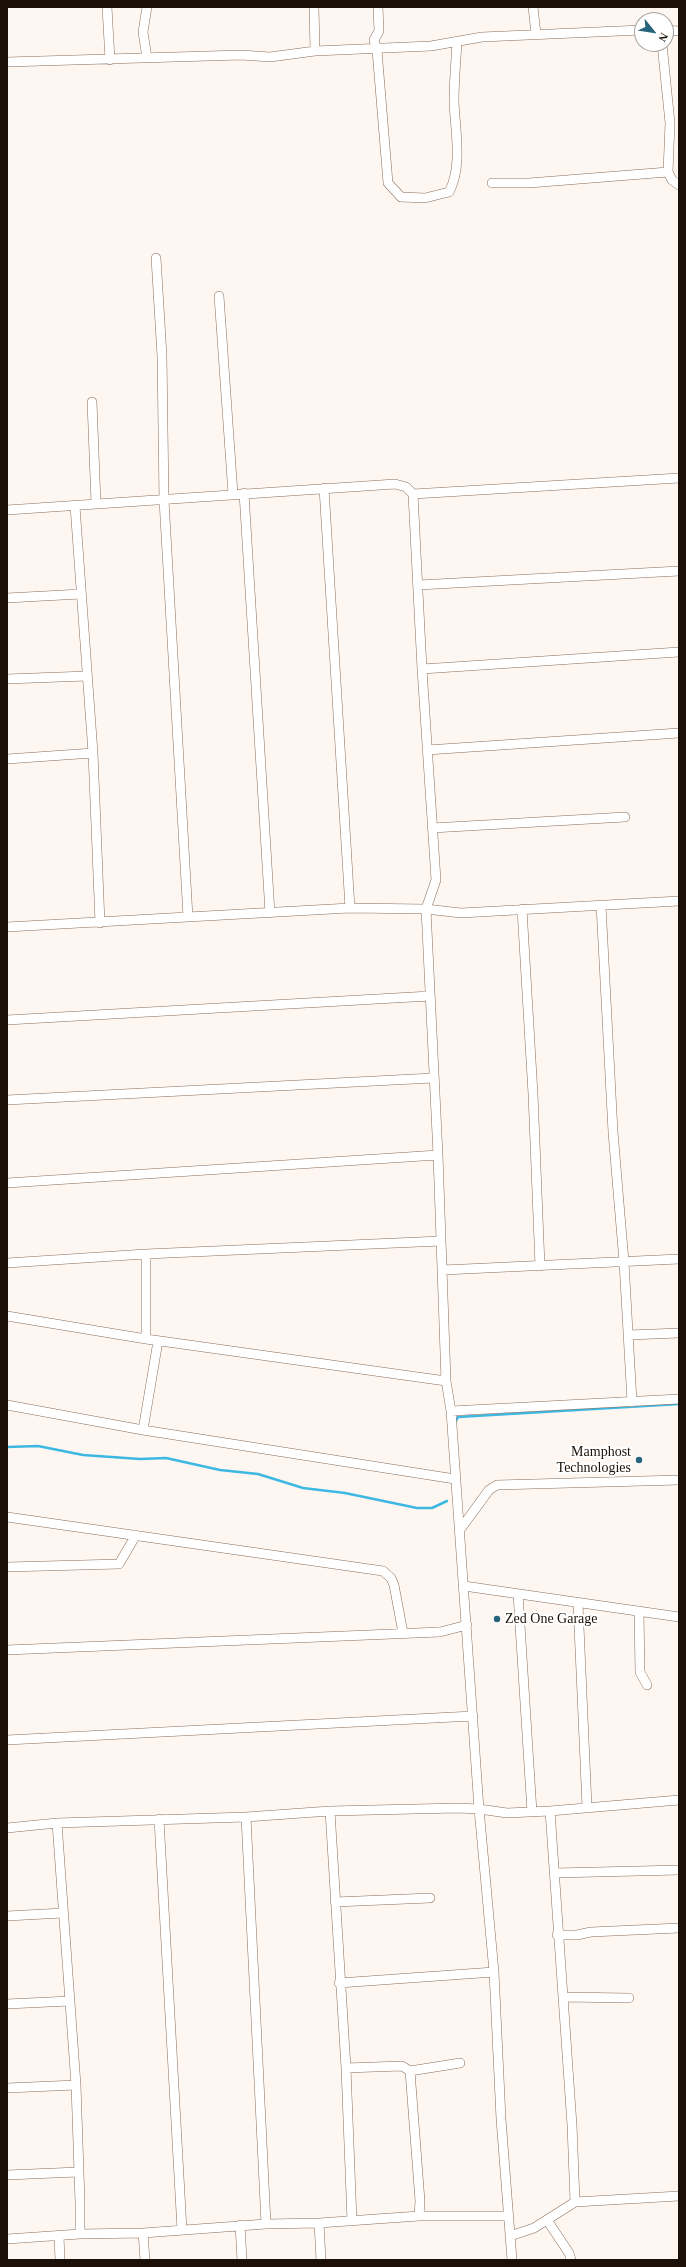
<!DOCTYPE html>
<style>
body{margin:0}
#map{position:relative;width:686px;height:2267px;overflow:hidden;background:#fdf6f1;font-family:"Times New Roman",serif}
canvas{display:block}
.frame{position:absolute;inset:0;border:8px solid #1c1108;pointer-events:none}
.north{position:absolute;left:634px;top:12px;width:40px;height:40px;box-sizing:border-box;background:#fff;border:1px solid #a4a09c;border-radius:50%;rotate:120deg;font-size:11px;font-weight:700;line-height:16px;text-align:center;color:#1c1108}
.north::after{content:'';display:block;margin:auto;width:14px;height:18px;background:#27647b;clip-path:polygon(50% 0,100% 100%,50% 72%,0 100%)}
</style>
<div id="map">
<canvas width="686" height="2267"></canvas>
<div class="frame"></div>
<div class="north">N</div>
</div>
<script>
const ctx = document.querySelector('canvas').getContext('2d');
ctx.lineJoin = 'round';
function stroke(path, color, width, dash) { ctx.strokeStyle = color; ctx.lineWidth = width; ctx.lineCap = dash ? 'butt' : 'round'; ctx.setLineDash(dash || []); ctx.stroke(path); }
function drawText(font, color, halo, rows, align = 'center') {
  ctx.font = font + ' "Times New Roman",serif'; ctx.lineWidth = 4; ctx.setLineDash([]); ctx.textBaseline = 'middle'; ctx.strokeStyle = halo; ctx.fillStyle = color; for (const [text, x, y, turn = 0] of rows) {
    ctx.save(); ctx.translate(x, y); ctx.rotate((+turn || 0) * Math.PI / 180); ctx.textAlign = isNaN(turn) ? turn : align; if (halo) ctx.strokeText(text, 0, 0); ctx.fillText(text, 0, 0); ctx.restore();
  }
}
stroke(new Path2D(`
 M455,1423L458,1417L679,1404
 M7,1447L38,1446L83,1455L140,1459L166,1458L220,1470L258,1474L303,1488L345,1493L417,1508H432L447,1501`), '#3db8e3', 2.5);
const minor = new Path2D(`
 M107,7L110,60
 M147,7L143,32L147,58
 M314,7L315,51
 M378,7L379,31L374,40L377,50L388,183L401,197L425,198L449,192C463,166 455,130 454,101C454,81 456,61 457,42
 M533,7L536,34
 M666,30L679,31
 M662,44L670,123L668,172
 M7,62L241,55L270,57L315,51L431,46L482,37L642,30
 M492,183H529L668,172L672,180L679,185
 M156,258L162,356L164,500L188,917
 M219,296L233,494
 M92,402L96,504
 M324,488L350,908
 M244,493L270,913
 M413,494L422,669L436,880L426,909L438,1155L446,1381L451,1411L479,1809L494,1972L501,2119L512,2260
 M75,506L93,753L100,923
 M7,510L395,484L406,487L413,494L679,478
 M418,585L679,571
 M7,598L81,594
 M422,669L679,652
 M7,679L87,676
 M427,750L679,733
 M7,759L93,753
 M432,828L625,817
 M601,905L613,1132L624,1262L632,1402
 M522,909L533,1094L540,1266
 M7,927L350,908L426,909L461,913L679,901
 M7,1020L430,996
 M7,1100L433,1078
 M7,1183L438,1155
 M7,1263L146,1254L441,1241
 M443,1270L679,1259
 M7,1316L146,1339L446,1381
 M629,1335L679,1333
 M146,1339V1254
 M7,1405L143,1430L455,1479
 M451,1411L679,1399
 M143,1430L158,1341
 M7,1517L383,1571L391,1578L394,1585L403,1633
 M459,1531L489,1490L497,1485L679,1480
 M7,1567L119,1564L136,1535
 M464,1586L679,1617
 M518,1594L532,1812
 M578,1604L587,1807
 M639,1611L640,1672L647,1685
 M7,1650L440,1632L467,1625
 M7,1740L473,1716
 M330,1811L346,2068L352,2221
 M550,1811L679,1800
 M246,1817L266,2224
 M159,1819L182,2230
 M57,1823L76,2085L80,2202V2234
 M7,1828L57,1823L246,1817L330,1811L458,1808L479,1809L507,1813L550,1811L572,2125L575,2202
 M555,1873L679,1870
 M335,1902L430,1898
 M7,1916L63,1913
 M557,1935H577L591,1932L679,1928
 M339,1983L494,1972
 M563,1997L629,1998
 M7,2004L70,2001
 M410,2071L460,2063
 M7,2088L76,2085
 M7,2175L78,2172
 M419,2216H507
 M547,2220L569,2253L571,2260
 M319,2223L321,2260
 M240,2225L242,2260
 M143,2233L145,2260
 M59,2236L60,2260
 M510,2236L534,2228L575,2202L679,2196
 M7,2239L80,2234L143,2233L266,2224L319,2223L419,2216L420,2201L410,2071L402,2066L346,2068`);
stroke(minor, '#8a6d58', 10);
stroke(minor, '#fff', 9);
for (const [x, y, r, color] of [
 [639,1460,4,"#27647b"],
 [497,1619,4,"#27647b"]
]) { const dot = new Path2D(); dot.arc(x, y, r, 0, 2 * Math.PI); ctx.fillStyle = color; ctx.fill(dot); stroke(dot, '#fff', 1.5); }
drawText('14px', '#1c1108', '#fff', [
 ["Mamphost",631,1452],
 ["Technologies",631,1468],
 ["Zed One Garage",505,1619,"left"]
], 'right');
</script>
